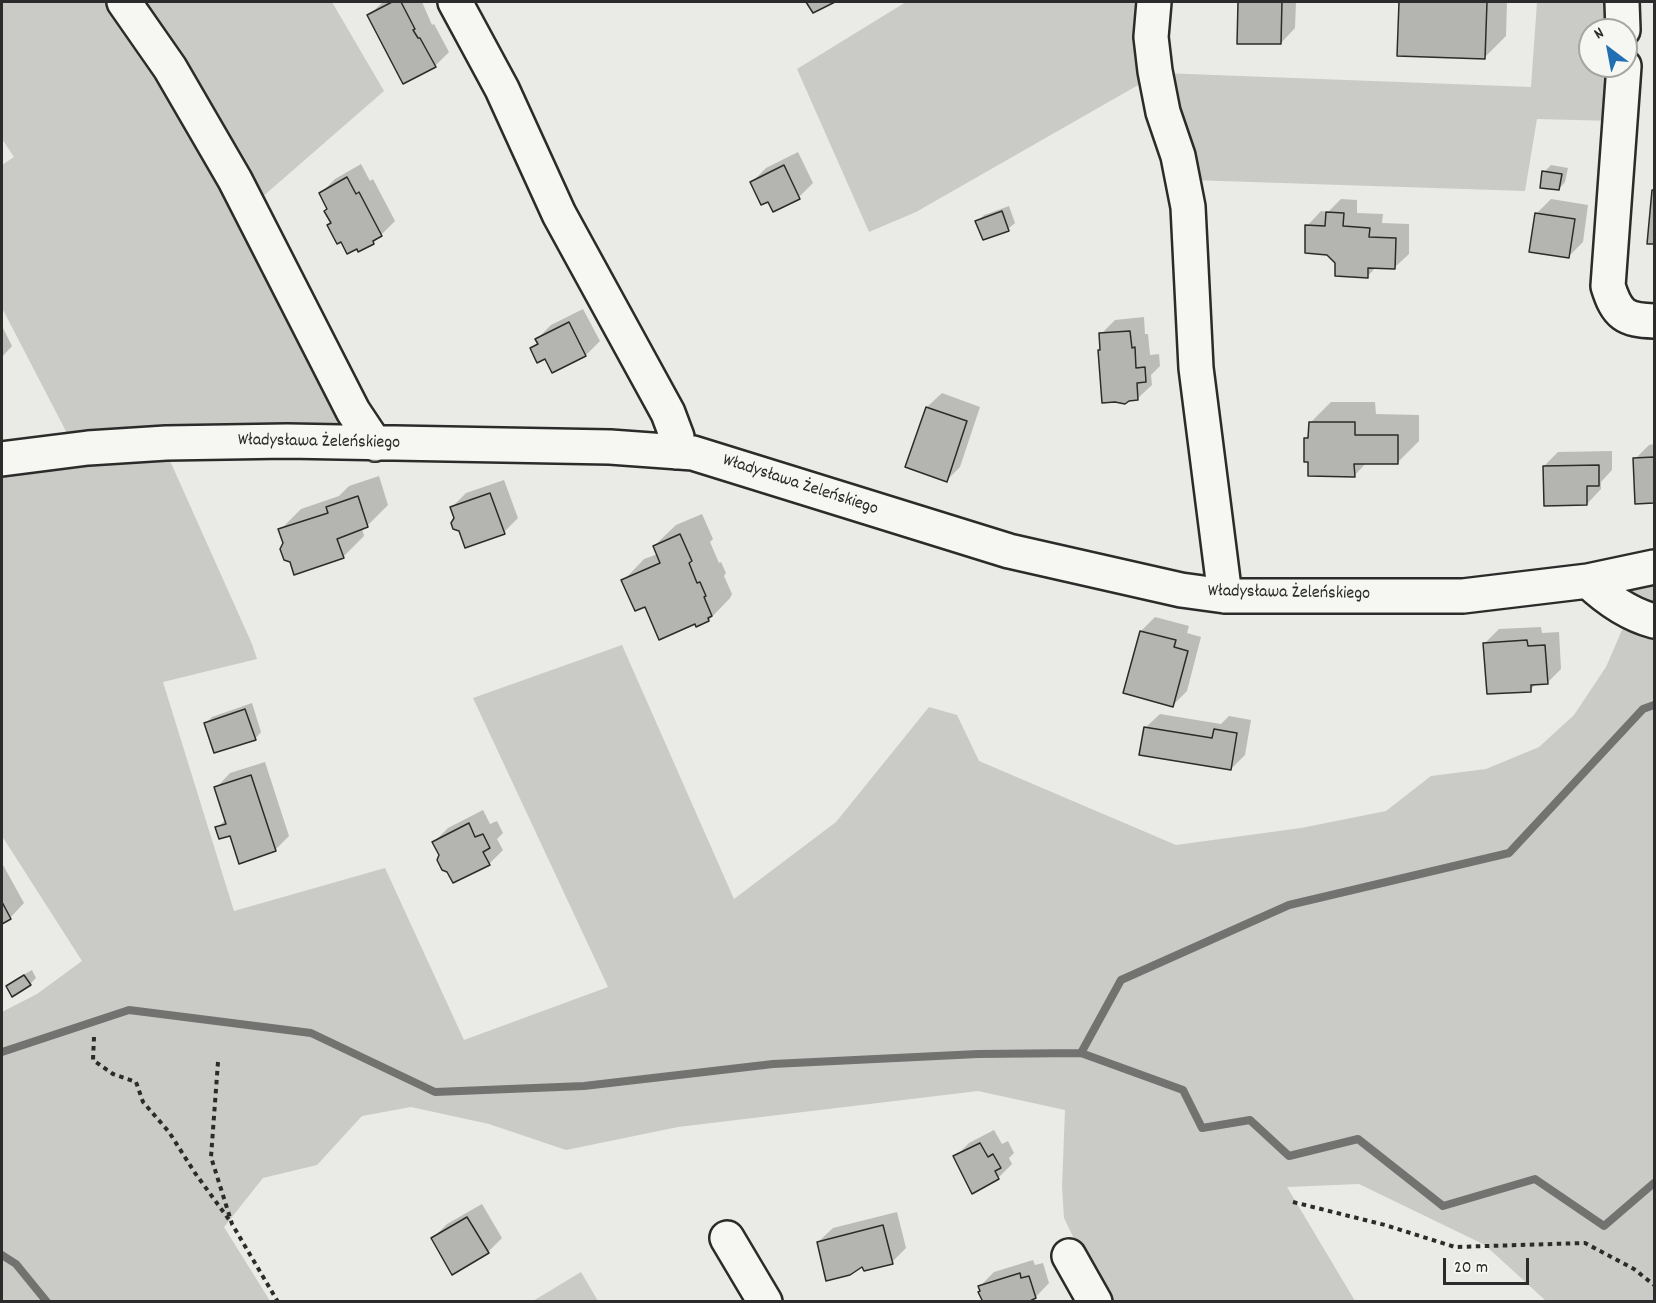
<!DOCTYPE html>
<meta charset="utf-8">
<style>
body{margin:0}
#map{position:relative;width:1656px;height:1303px;overflow:hidden;background:#eaeae6;font-family:Dekko,sans-serif}
canvas{display:block}
.frame{position:absolute;inset:0;border:3px solid #2b2b2b;pointer-events:none}
.north{position:absolute;left:1578px;top:18px;width:60px;height:60px;box-sizing:border-box;background:#f6f6f2;border:2px solid #a5a5a2;border-radius:50%;rotate:328deg;font-size:16px;font-weight:700;line-height:24px;text-align:center;color:#2b2b2b}
.north::after{content:'';display:block;margin:auto;width:21px;height:27px;background:#1f6fb2;clip-path:polygon(50% 0,100% 100%,50% 72%,0 100%)}
.scale{position:absolute;left:1443px;top:1258px;width:86px;height:27px;box-sizing:border-box;border:3px solid #2b2b2b;border-top:0;padding-left:8px;font-size:18px;line-height:21px;white-space:nowrap;color:#2b2b2b;-webkit-text-stroke:4px #f6f6f2;paint-order:stroke}
</style>
<div id="map">
<canvas width="1656" height="1303"></canvas>
<div class="frame"></div>
<div class="north">N</div>
<div class="scale">20 m</div>
</div>
<script>
const ctx = document.querySelector('canvas').getContext('2d');
ctx.lineJoin = 'round';
function paint(path, color) { ctx.fillStyle = color; ctx.fill(path, 'evenodd'); }
function stroke(path, color, width, dash) { ctx.strokeStyle = color; ctx.lineWidth = width; ctx.lineCap = dash ? 'butt' : 'round'; ctx.setLineDash(dash || []); ctx.stroke(path); }
function drawText(font, color, halo, rows, align = 'center') {
  ctx.font = font + ' Dekko,sans-serif'; ctx.lineWidth = 4.5; ctx.setLineDash([]); ctx.textBaseline = 'middle'; ctx.strokeStyle = halo; ctx.fillStyle = color; for (const [text, x, y, turn = 0] of rows) {
    ctx.save(); ctx.translate(x, y); ctx.rotate((+turn || 0) * Math.PI / 180); ctx.textAlign = isNaN(turn) ? turn : align; if (halo) ctx.strokeText(text, 0, 0); ctx.fillText(text, 0, 0); ctx.restore();
  }
}
paint(new Path2D(`
 M2,2H112L174,92L353,433L70,439L2,308V165L14,157L2,139Z
 M130,2H332L384,91L253,205Z
 M906,2H1144L1147,80L916,212L869,232L797,69Z
 M1537,2H1615L1617,30H1590V66H1617L1614,121L1537,119L1525,191L1190,180L1162,73L1531,87Z
 M162,453L171,463L252,644L257,659L163,682L234,911L385,868L464,1040L608,987L473,698L622,645L734,899L836,822L929,707L957,715L979,761L1176,845L1301,828L1386,811L1431,776L1486,769L1539,747L1574,715L1606,667L1625,623L1654,633V1301H1546L1485,1245L1359,1184L1287,1187L1355,1301H1104L1064,1218L1062,1187L1065,1110L978,1091L678,1127L566,1150L489,1124L411,1107L362,1116L317,1165L263,1178L224,1227L270,1301H2V1012L37,994L82,961L2,836V466Z
 M1654,575V612L1627,595L1624,585Z
 M581,1272L598,1301H533Z`), '#cacac7');
paint(new Path2D(`
 M383,2H422L432,25L434,24L449,52L435,66L369,15Z
 M1239,2H1296L1295,28L1281,43L1239,42Z
 M1400,2H1507L1506,36L1485,57L1398,55Z
 M798,152L813,183L799,197L774,210L768,200L752,182L766,168Z
 M361,164L370,181L373,179L395,221L373,243L332,222L329,208L321,193L335,179Z
 M1551,165L1568,168L1565,182L1559,189L1544,172Z
 M1654,189V243L1649,242Z
 M1341,199L1357,200V213L1383,214L1382,223L1409,224V254L1394,268L1376,267L1368,276L1336,263L1307,226L1321,211L1328,212Z
 M1551,199L1588,205L1583,242L1569,256L1537,213Z
 M1009,206L1015,223L1008,229L977,222L984,215Z
 M583,309L600,341L586,355L553,371L546,357L532,348L538,342L537,339L551,325Z
 M1144,317L1145,334H1148L1150,355L1159,354L1160,366L1151,375L1152,385L1137,399L1102,348L1101,334L1115,320Z
 M2,326L12,346L2,357Z
 M942,393L980,407L960,467L946,481L907,466L927,407Z
 M1331,402H1375L1376,414L1419,415V441L1398,462H1367L1354,476L1305,439L1310,434V423Z
 M1654,444V502H1637L1635,459L1649,445Z
 M1612,451V470L1601,482V489L1587,504L1544,466L1558,452Z
 M379,476L388,505L367,526L362,528L364,536L343,557L284,543L280,530L301,509L339,496L349,486Z
 M504,480L518,518L504,532L456,518L452,507L466,493Z
 M702,514L713,539L710,542L719,563L721,562L726,573L724,576L732,594L730,598L709,620L645,605L623,581L644,559L658,554L654,546L676,525Z
 M1155,617L1189,626L1187,633L1201,637L1187,691L1173,705L1141,631Z
 M1541,627L1542,633L1559,632L1561,669L1547,683H1537L1530,690L1485,643L1499,629Z
 M252,703L261,732L255,739L206,723L212,717Z
 M1160,714L1221,724L1229,716L1251,720L1245,755L1231,769L1145,728Z
 M265,762L289,836L275,850L217,828L226,819L216,788L230,773Z
 M483,810L490,824L497,821L503,833L497,839L503,850L489,864L440,854L434,842L448,828Z
 M3,865L24,903L10,918L2,922Z
 M32,970L36,978L30,984L7,987L14,980Z
 M994,1130L1002,1144L1008,1141L1014,1153L1009,1158L1012,1164L998,1178L955,1157L969,1143Z
 M482,1204L502,1238L488,1252L433,1238L447,1224Z
 M897,1212L906,1248L892,1262L862,1265L818,1242L833,1228Z
 M1033,1260L1035,1265L1043,1263L1049,1283L1031,1302H984L980,1286L994,1272Z`), '#0003');
stroke(new Path2D(`
 M2,1052L129,1010L311,1033L435,1092L584,1086L773,1064L978,1054L1081,1053L1183,1090L1202,1128L1250,1120L1289,1156L1358,1139L1443,1206L1535,1179L1604,1226L1654,1183
 M1081,1053L1121,980L1289,905L1509,853L1643,709L1654,705
 M2,1255L16,1264L47,1302`), '#727270', 8);
const building = new Path2D(`
 M392,2H401L415,29L413,30L418,38H420L436,67L403,84L367,15Z
 M806,2H835L813,13Z
 M1238,2H1282L1281,44H1237Z
 M1399,2H1487L1485,59L1397,56Z
 M784,165L800,199L773,212L768,202L761,205L750,182Z
 M1542,171L1562,174L1559,190L1540,188Z
 M347,177L356,194L359,192L382,236L373,241L374,244L358,252L357,249L347,254L341,242L337,244L327,225L331,223L324,211L327,209L319,193Z
 M1652,190H1654V244H1647Z
 M1002,211L1009,231L983,240L975,221Z
 M1326,212L1344,213L1343,226L1370,228L1369,237L1396,238L1395,269L1368,268V278L1335,276V263L1327,255L1305,253V225L1325,226Z
 M1535,213L1575,219L1569,258L1529,252Z
 M569,322L586,356L552,373L545,359L537,363L530,348L538,344L535,339Z
 M1130,331L1132,348L1135,347L1136,368L1145,367L1146,382L1137,383L1138,400L1129,401L1125,404L1115,402L1102,403L1098,350H1100L1099,333Z
 M926,407L967,421L947,482L905,467Z
 M1309,422H1355V435H1398V464H1354L1355,477L1308,476V462H1304V438H1308Z
 M1654,457V503L1635,504L1633,458Z
 M1599,465V486H1587V505L1544,506L1543,466Z
 M490,493L505,534L465,548L459,531L453,529L451,523L454,518L450,507Z
 M358,496L368,527L337,539L344,558L294,575L290,562L284,560L280,549L283,543L278,529L328,513L326,507Z
 M680,534L692,561L689,563L697,583L700,582L706,596L704,597L712,616L708,618L709,621L696,627L695,624L659,640L645,607L635,611L621,580L660,563L653,546Z
 M1140,631L1176,640L1174,647L1188,651L1173,707L1123,693Z
 M1527,640L1528,646L1545,645L1548,684L1531,685V692L1487,694L1483,643Z
 M245,709L256,740L214,753L204,723Z
 M1144,727L1212,738L1214,729L1237,733L1231,770L1139,755Z
 M251,775L276,851L239,864L230,836L219,839L215,827L226,824L214,787Z
 M469,823L475,837L483,834L490,848L483,852L490,865L453,883L447,872L442,870L437,860L439,855L432,842Z
 M2,902L11,919L2,924Z
 M24,975L31,985L12,997L6,986Z
 M980,1143L988,1157L993,1154L1001,1168L995,1171L999,1179L972,1194L953,1156Z
 M467,1217L489,1253L452,1275L431,1238Z
 M883,1225L893,1264L864,1271L862,1267L850,1275L826,1281L817,1242Z
 M1020,1273L1021,1278L1029,1276L1036,1298L1028,1302H983L978,1292L980,1291L978,1286Z`);
paint(building, '#b4b4b1');
stroke(building, '#2b2b2b', 1.5);
const minor = new Path2D(`
 M124,2L170,68L235,180L353,411L375,444
 M455,2L502,89L559,214L668,413L677,437L676,452
 M1154,2L1151,37L1155,71L1163,112L1178,156L1188,207L1196,368L1225,596
 M1622,2L1623,30
 M1624,66L1608,286C1617,315 1625,320 1654,321
 M2,459L88,448L166,443L287,441L610,447L693,453L1009,551L1181,590L1225,596H1463L1588,581L1654,567
 M1588,581C1608,600 1628,614 1654,621
 M727,1238L765,1302
 M1069,1256L1095,1302`);
stroke(minor, '#2b2b2b', 38);
stroke(new Path2D(`
 M94,1037L93,1060L113,1074L136,1082L143,1102L169,1132L195,1173L230,1221
 M218,1062L211,1157L232,1224L278,1302
 M1293,1202L1385,1225L1455,1247L1585,1243L1634,1269L1654,1285`), '#2b2b2b', 4, [4.5, 4.5]);
stroke(minor, '#f6f6f2', 33);
drawText('18px', '#2b2b2b', '#f6f6f2', [
 ["Władysława Żeleńskiego",319,443,1],
 ["Władysława Żeleńskiego",800,486,18],
 ["Władysława Żeleńskiego",1289,594,1]
]);
</script>
